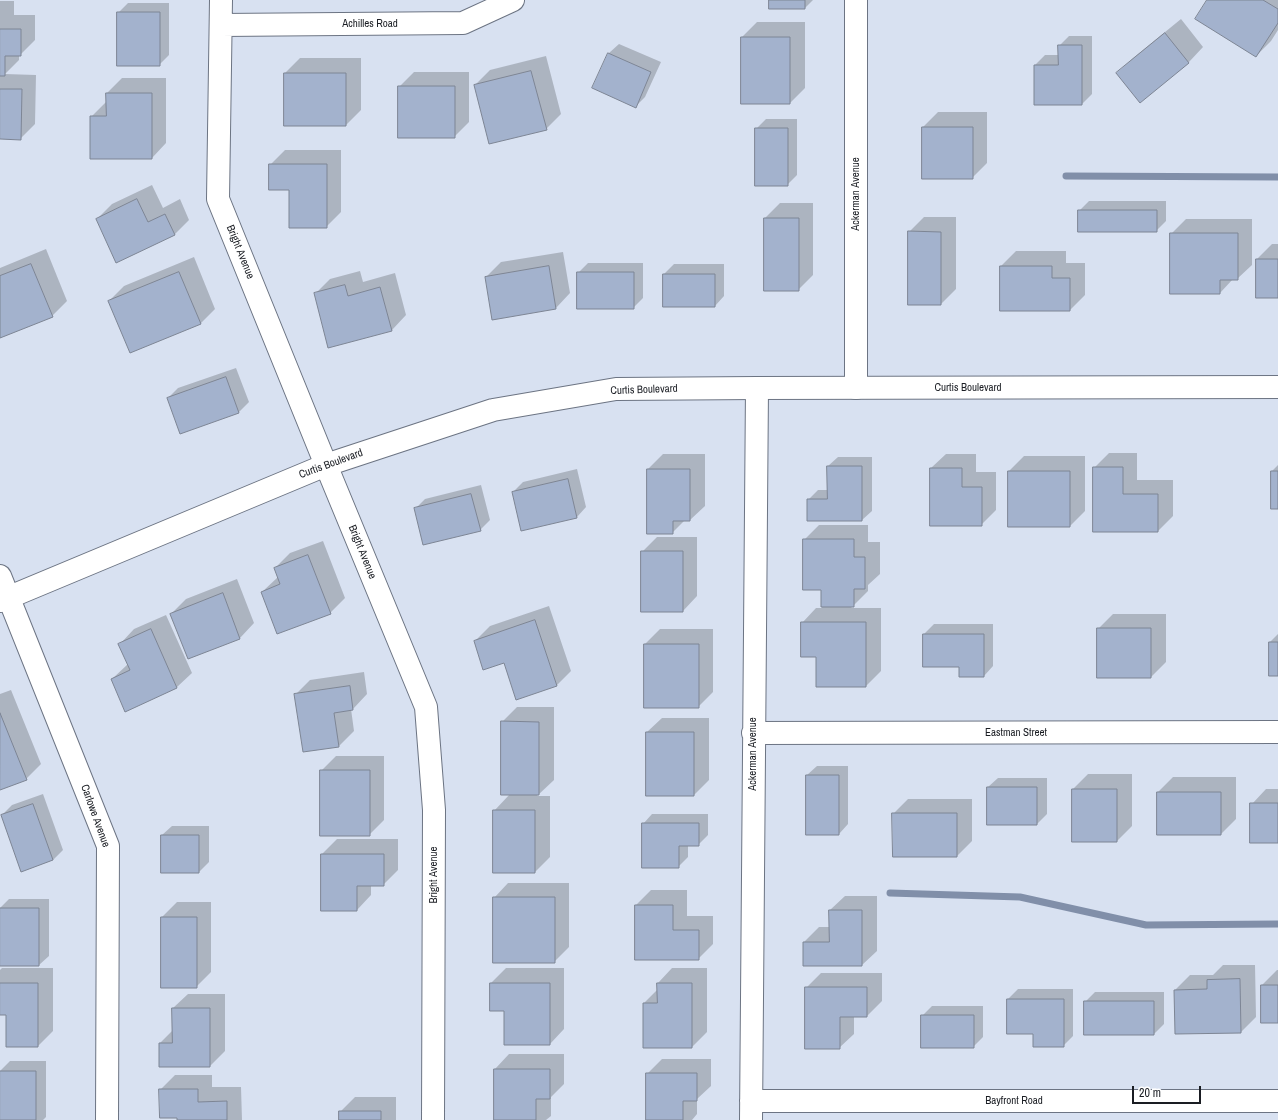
<!DOCTYPE html>
<style>
body{margin:0}
#map{position:relative;width:1278px;height:1120px;overflow:hidden;background:#d8e1f1;font-family:"Archivo Narrow",sans-serif}
canvas{display:block}
.scale{position:absolute;left:1132px;top:1086px;width:69px;height:18px;box-sizing:border-box;border:2px solid #1a1d23;border-top:0;padding-left:5px;font-size:12px;line-height:14px;white-space:nowrap;color:#1a1d23;-webkit-text-stroke:3px #fff;paint-order:stroke}
</style>
<div id="map">
<canvas width="1278" height="1120"></canvas>
<div class="scale">20 m</div>
</div>
<script>
const ctx = document.querySelector('canvas').getContext('2d');
ctx.lineJoin = 'round';
function paint(path, color) { ctx.fillStyle = color; ctx.fill(path, 'evenodd'); }
function stroke(path, color, width, dash) { ctx.strokeStyle = color; ctx.lineWidth = width; ctx.lineCap = dash ? 'butt' : 'round'; ctx.setLineDash(dash || []); ctx.stroke(path); }
function drawText(font, color, halo, rows, align = 'center') {
  ctx.font = font + ' "Archivo Narrow",sans-serif'; ctx.lineWidth = 4; ctx.setLineDash([]); ctx.textBaseline = 'middle'; ctx.strokeStyle = halo; ctx.fillStyle = color; for (const [text, x, y, turn = 0] of rows) {
    ctx.save(); ctx.translate(x, y); ctx.rotate((+turn || 0) * Math.PI / 180); ctx.textAlign = isNaN(turn) ? turn : align; if (halo) ctx.strokeText(text, 0, 0); ctx.fillText(text, 0, 0); ctx.restore();
  }
}
paint(new Path2D(`
 M770,0H813L805,8Z
 M1208,0H1278V30L1271,41L1256,56Z
 M0,1H14V15H35V40L20,55H19V60L5,74L36,75L35,124L20,139L0,138Z
 M128,3H169V55L159,65L118,13Z
 M1181,19L1203,47L1189,62L1140,101L1117,73L1132,59Z
 M757,22H805V88L790,103L742,37Z
 M1069,36H1092V94L1082,104L1035,65L1045,55H1059V46Z
 M619,44L661,62L645,97L635,107L609,53Z
 M546,56L561,114L546,129L475,85L490,70Z
 M300,58H361V110L346,125L285,73Z
 M414,72H469V122L454,137L399,87Z
 M122,78H166V143L152,158L91,117L106,102H107V93Z
 M938,112H987V163L972,178L923,127Z
 M766,119H797V175L787,185L756,129Z
 M285,150H341V212L326,227L290,189L270,165Z
 M152,185L163,208L180,199L189,220L174,235L97,219L112,204Z
 M1089,201H1166V221L1156,231L1079,211Z
 M780,203H813V275L798,290L765,218Z
 M924,217H956V289L941,304L909,232Z
 M1186,219H1252V265L1237,279H1233L1220,293L1171,234Z
 M1272,244H1278V297H1257V259Z
 M46,249L67,301L52,316L0,337V268Z
 M1016,251H1066V263H1085V295L1070,310L1001,266Z
 M563,252L570,293L556,308L486,277L501,262Z
 M194,257L215,309L201,323L109,301L124,286Z
 M588,263H643V298L633,308L578,273Z
 M674,264H724V296L715,306L664,274Z
 M360,271L363,282L395,273L406,315L392,330L315,294L330,279Z
 M236,368L249,402L239,412L168,398L178,388Z
 M1109,453H1137V480H1173V516L1158,531H1094V468Z
 M663,454H705V506L690,520H685L672,533L648,469Z
 M946,454H976V472H996V510L981,525L931,468Z
 M1024,456H1085V511L1070,526L1009,471Z
 M838,457H872V511L862,520L808,500L818,490H828V466Z
 M1278,465V508L1272,471Z
 M577,469L586,507L577,517L513,492L523,482Z
 M481,485L490,520L480,530L415,509L425,499Z
 M819,525H868V542H880V574L868,585V591L851,608H881V671L866,686L817,656L802,623L816,608H822V589L804,540Z
 M657,537H697V596L683,611L642,552Z
 M323,541L345,598L330,613L262,592L278,577L275,568L290,553Z
 M237,579L254,623L240,638L189,658L171,614L186,599Z
 M549,606L571,671L557,685L504,662L475,641L490,626Z
 M1113,614H1166V662L1151,677L1098,629Z
 M166,615L192,673L177,687L126,710L112,679L128,664L120,644L134,629Z
 M934,624H993V666L984,676L960,666L924,634Z
 M660,629H713V692L698,707L645,644Z
 M1278,634V675L1270,642Z
 M364,672L367,694L353,709H351L354,731L339,746L304,751L295,695L310,680Z
 M11,690L41,764L26,779L0,789V694Z
 M517,707H554V780L537,796H550V857L535,872L494,811L510,794L502,722Z
 M662,718H709V780L694,795L647,732Z
 M336,756H384V820L369,835L321,771Z
 M817,766H848V824L839,834L807,775Z
 M1088,774H1132V826L1117,841H1073V789Z
 M1173,777H1236V819L1221,834L1158,792Z
 M998,778H1047V814L1037,824L988,787Z
 M1266,789H1278V842L1252,804Z
 M43,794L63,850L53,860L22,871L2,815L12,805Z
 M908,799H972V841L957,856L893,814Z
 M652,814H708V835L698,845H688V857L678,867L643,824Z
 M172,826H209V862L199,872H162V835Z
 M337,839H398V870L383,885H371V895L357,910L322,854Z
 M508,883H569V947L554,962L494,898Z
 M651,890H687V916H713V944L698,959L636,905Z
 M845,896H877V951L862,965L804,942L819,927H830V910Z
 M9,899H49V956L39,965H0V908Z
 M177,902H211V972L196,987H162V917Z
 M1223,965H1255L1256,1017L1241,1032L1176,1033L1175,990L1190,975H1213Z
 M2,968H53V1031L38,1046L7,1014H0V970Z
 M506,968H564V1029L550,1044L505,1010L491,983Z
 M672,968H707V1032L692,1047L644,1003L658,989V983Z
 M1277,970H1278V1022L1262,985Z
 M821,973H882V1001L867,1016H854V1034L839,1048L806,988Z
 M1018,989H1073V1036L1063,1046L1034,1033L1008,999Z
 M1095,992H1164V1024L1154,1034L1085,1002Z
 M188,994H225V1051L210,1066H160V1043L173,1030V1008Z
 M932,1006H983V1037L973,1047L922,1016Z
 M509,1054H564V1084L551,1097V1116L546,1120H495V1069Z
 M662,1059H711V1086L697,1099V1114L692,1120H647V1074Z
 M10,1061H46V1117L43,1120H0V1071Z
 M175,1075H212V1087H241L242,1120H178V1117L160,1090Z
 M355,1097H396V1120H340V1112Z`), '#0003');
stroke(new Path2D(`
 M1066,176L1278,177
 M890,893L1020,897L1146,925L1278,924`), '#818fa9', 7);
const building = new Path2D(`
 M769,0H805V9H769Z
 M1207,0H1263L1278,9V23L1256,57L1195,19Z
 M117,12H160V66H117Z
 M0,29H21V56H5V76H0Z
 M1165,33L1189,63L1140,103L1116,73Z
 M741,37H790V104H741Z
 M1058,45H1082V105H1034V65H1058Z
 M608,53L651,72L636,108L592,88Z
 M531,71L547,130L489,144L474,85Z
 M284,73H346V126H284Z
 M398,86H455V138H398Z
 M0,89H22L21,140L0,139Z
 M106,93H152V159H90V116H106Z
 M922,127H973V179H922Z
 M755,128H788V186H755Z
 M269,164H327V228H289V190H269Z
 M137,199L148,222L165,214L175,235L116,263L96,219Z
 M1078,210H1157V232H1078Z
 M764,218H799V291H764Z
 M908,231L941,232V305H908Z
 M1170,233H1238V280H1220V294H1170Z
 M1256,259H1278V298H1256Z
 M31,264L53,317L0,338V276Z
 M549,266L556,309L492,320L485,277Z
 M1000,266H1052V278H1070V311H1000Z
 M179,272L201,324L130,353L108,301Z
 M577,272H634V309H577Z
 M663,274H715V307H663Z
 M345,285L348,296L380,287L392,331L328,348L314,293Z
 M226,377L239,413L180,434L167,398Z
 M827,466H862V521H807V499H827Z
 M1093,467H1123V494H1158V532H1093Z
 M930,468H962V487H982V526H930Z
 M647,469H690V521H673V534H647Z
 M1008,471H1070V527H1008Z
 M1271,471H1278V509H1271Z
 M568,479L577,518L521,531L512,492Z
 M471,494L481,531L423,545L414,508Z
 M803,539H854V557H865V589H854V607H821V590H803Z
 M641,551H683V612H641Z
 M308,555L331,614L277,634L261,592L280,584L274,568Z
 M223,593L240,639L188,659L170,614Z
 M535,620L557,686L516,700L504,663L483,670L474,641Z
 M801,622H866V687H816V657H801Z
 M1097,628H1151V678H1097Z
 M151,629L177,688L125,712L111,679L130,670L118,644Z
 M923,634H984V677H959V667H923Z
 M1269,642H1278V676H1269Z
 M644,644H699V708H644Z
 M350,686L353,710L334,713L339,747L303,752L294,694Z
 M0,713L27,780L0,790Z
 M501,721L539,722V795H501Z
 M646,732H694V796H646Z
 M320,770H370V836H320Z
 M806,775H839V835H806Z
 M987,787H1037V825H987Z
 M1072,789H1117V842H1072Z
 M1157,792H1221V835H1157Z
 M1250,803H1278V843H1250Z
 M33,804L53,860L21,872L1,815Z
 M493,810H535V873H493Z
 M892,813H957V857H893Z
 M642,823H699V846H679V868H642Z
 M161,835H199V873H161Z
 M321,854H384V886H357V911H321Z
 M493,897H555V963H493Z
 M635,905H673V930H699V960H635Z
 M0,908H39V966H0Z
 M829,910H862V966H803V942H829Z
 M161,917H197V988H161Z
 M1240,979L1241,1033L1175,1034L1174,990L1207,989V980Z
 M0,983H38V1047H6V1015H0Z
 M490,983H550V1045H504V1011H490Z
 M657,983H692V1048H643V1003H657Z
 M1261,985H1278V1023H1261Z
 M805,987H867V1017H840V1049H805Z
 M1007,999H1064V1047H1033V1034H1007Z
 M1084,1001H1154V1035H1084Z
 M172,1008H210V1067H159V1043H172Z
 M921,1015H974V1048H921Z
 M494,1069H550V1099H536V1120H494Z
 M0,1071H36V1120H0Z
 M646,1073H697V1101H683V1120H646Z
 M159,1089H198V1102L227,1101V1120H177V1118H160Z
 M339,1111H381V1120H339Z`);
paint(building, '#a3b2cd');
stroke(building, '#7d8594', 1);
const street = new Path2D(`
 M221,0L218,199L326,465L426,707L434,810L433,1120
 M221,25L463,23L513,0
 M856,388V0
 M0,576L108,846L107,1120
 M753,733L1278,732
 M751,1101H1278
 M751,1120L757,388`);
const secondary = new Path2D(`
 M0,601L326,465L493,410L616,389L757,388L1278,387`);
stroke(street, '#6c7483', 24);
stroke(secondary, '#6c7483', 24);
stroke(street, '#fff', 22);
stroke(secondary, '#fff', 22);
drawText('11px', '#1a1d23', '#fff', [
 ["Achilles Road",370,24],
 ["Ackerman Avenue",856,194,-90],
 ["Bright Avenue",240,252,68],
 ["Curtis Boulevard",968,388],
 ["Curtis Boulevard",644,390,-2],
 ["Curtis Boulevard",331,464,-20],
 ["Bright Avenue",362,552,68],
 ["Eastman Street",1016,733],
 ["Ackerman Avenue",753,754,-90],
 ["Carlowe Avenue",95,816,70],
 ["Bright Avenue",434,875,-90],
 ["Bayfront Road",1014,1101]
]);
</script>
